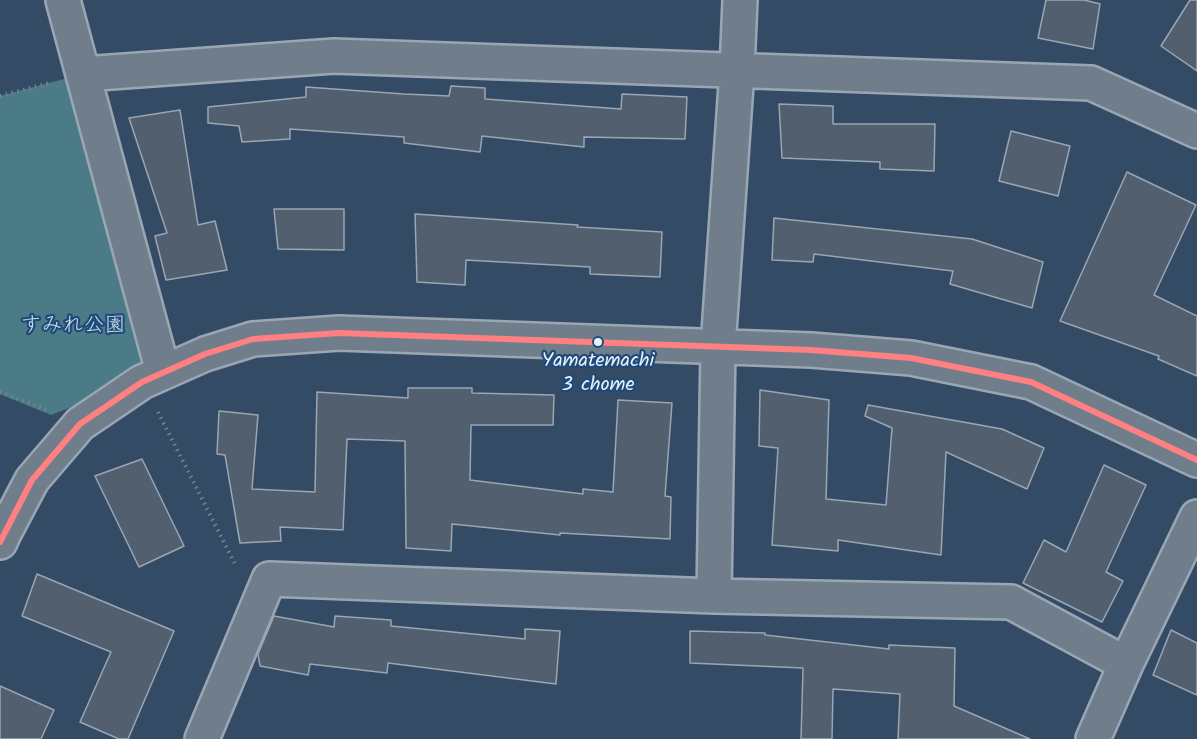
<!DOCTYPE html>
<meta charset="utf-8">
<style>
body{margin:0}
canvas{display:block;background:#344b65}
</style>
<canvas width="1197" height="739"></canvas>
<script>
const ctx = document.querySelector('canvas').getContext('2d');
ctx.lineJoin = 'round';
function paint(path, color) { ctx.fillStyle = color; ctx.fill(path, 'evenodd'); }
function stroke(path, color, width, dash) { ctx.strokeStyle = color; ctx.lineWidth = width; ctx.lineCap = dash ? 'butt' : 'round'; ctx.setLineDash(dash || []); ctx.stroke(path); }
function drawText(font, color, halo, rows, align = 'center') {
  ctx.font = font + ' Kalam,"Klee One",sans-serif'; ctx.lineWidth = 4.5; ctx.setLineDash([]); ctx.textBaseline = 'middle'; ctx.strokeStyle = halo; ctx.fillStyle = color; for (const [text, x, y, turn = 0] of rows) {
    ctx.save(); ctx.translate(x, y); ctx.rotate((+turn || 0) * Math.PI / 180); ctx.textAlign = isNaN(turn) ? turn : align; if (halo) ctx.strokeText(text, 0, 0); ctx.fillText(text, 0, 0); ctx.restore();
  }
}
paint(new Path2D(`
 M83,74L163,372L51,415L0,394V96Z`), '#4c7b88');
const building = new Path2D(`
 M1046,0H1084L1100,4L1093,49L1038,38Z
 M1190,0H1197V71L1161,46Z
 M451,86L485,88V99L621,109L622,94L687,97L685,139L584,137V147L482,136L480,152L404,143V137L290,129V139L242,142L239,126L208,123V107L306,97V87L404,94L449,96Z
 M779,104L833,106V124H935L934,171L880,169V162L782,158Z
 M180,110L198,225L215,221L227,270L166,280L155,236L167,233L129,118Z
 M1011,131L1070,146L1058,196L999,181Z
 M1127,172L1196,205L1154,295L1197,316V376L1158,359L1159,356L1060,321Z
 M274,209H344V250L278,249Z
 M415,214L578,225L577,227L662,232L660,277L590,274V267L466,260L465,285L417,282Z
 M774,218L972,239L1043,262L1032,308L950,284L953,271L814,254L813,262L772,260Z
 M408,388H472V393L554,395L553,425H471L470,480L583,494V489L613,492L618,400L672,403L665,496L671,497L670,539L560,533V535L452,524L451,551L406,548L405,441L347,439L343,530L280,527L281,541L240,543L225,455L217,454L219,411L258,415L252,489L315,492L317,392L408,398Z
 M760,390L829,400L826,499L886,505L892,428L865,416L868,405L1002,429L1044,448L1027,489L946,452L941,555L838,540V551L772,545L778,448L759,446Z
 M142,459L184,546L139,567L95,476Z
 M1104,465L1146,485L1106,572L1123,581L1102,622L1023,583L1044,540L1066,552Z
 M37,574L174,631L128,739H119L80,722L111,652L22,616Z
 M274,616L334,627L335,616L391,620V626L525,639V629L560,631L556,684L388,663L387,673L310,664L308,675L260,666L258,654Z
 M1171,630L1197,643V695L1153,675Z
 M690,631L765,633V635L889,649V645L955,648L954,706L1030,739H898L900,694L833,689L832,739H801L803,668L690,663Z
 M0,686L54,710L41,739H0Z`);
paint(building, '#525f6e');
stroke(building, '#9aa6b3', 1.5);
const minor = new Path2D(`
 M63,0L163,372
 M83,74L334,56L1091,83L1197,131
 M0,542L4,533L32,480L80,424L142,382L205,354L253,339L339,333L811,350L911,358L1031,382L1197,460
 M714,596L718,347L737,70L740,0
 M202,739L269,579L714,596L1011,602L1126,664
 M1093,739L1126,664L1197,517`);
stroke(minor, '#9aa6b3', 38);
stroke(new Path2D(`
 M0,96L49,83
 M0,392L47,410
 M158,412L236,566`), '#778390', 4, [1.5, 4.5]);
stroke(minor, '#707e8c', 33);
stroke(new Path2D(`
 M0,542L32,480L80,424L142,382L205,354L253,339L339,333L811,350L911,358L1031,382L1197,460`), '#ff8080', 6);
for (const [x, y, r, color] of [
 [598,342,5,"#e8f1f8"]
]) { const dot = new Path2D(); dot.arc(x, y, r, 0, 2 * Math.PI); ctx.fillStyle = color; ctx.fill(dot); stroke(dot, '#1f4a7a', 2); }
drawText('20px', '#e8f1f8', '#1f4a7a', [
 ["Yamatemachi",598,363],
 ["3 chome",598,387]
]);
drawText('21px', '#d1e0e8', '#1f4a7a', [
 ["すみれ公園",73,327]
]);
</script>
